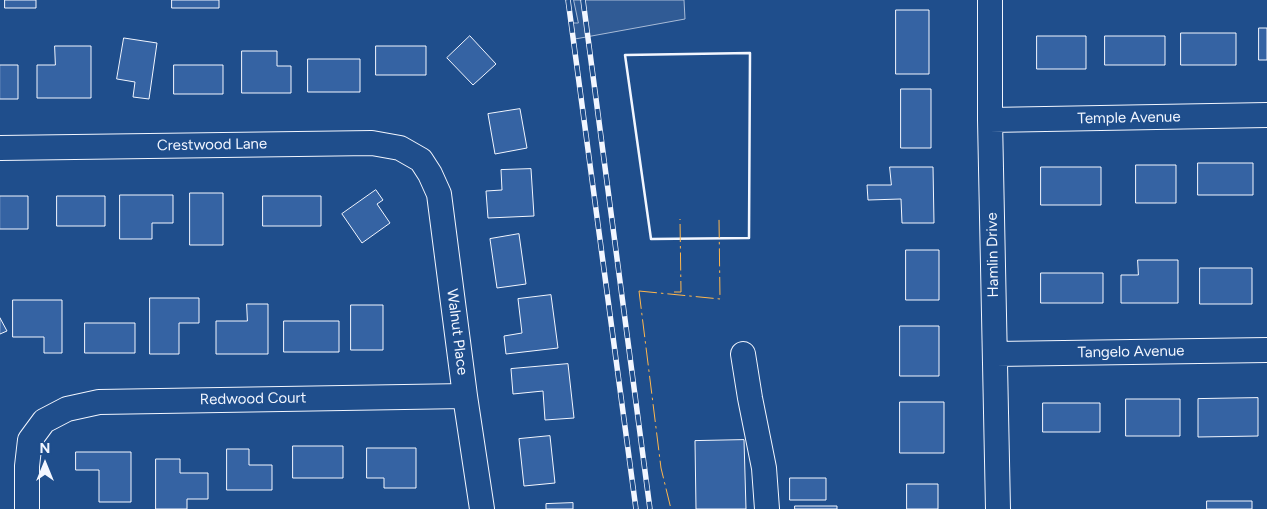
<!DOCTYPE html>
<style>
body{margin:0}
#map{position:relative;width:1267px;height:509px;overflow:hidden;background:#1f4e8c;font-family:Figtree,sans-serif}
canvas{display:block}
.north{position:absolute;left:20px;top:439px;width:50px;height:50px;-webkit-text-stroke:4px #1f4e8c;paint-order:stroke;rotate:0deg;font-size:14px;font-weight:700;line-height:20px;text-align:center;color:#f2f6ff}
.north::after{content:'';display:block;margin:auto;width:18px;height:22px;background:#f2f6ff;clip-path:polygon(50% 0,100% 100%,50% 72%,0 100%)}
</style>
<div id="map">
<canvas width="1267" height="509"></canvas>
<div class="north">N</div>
</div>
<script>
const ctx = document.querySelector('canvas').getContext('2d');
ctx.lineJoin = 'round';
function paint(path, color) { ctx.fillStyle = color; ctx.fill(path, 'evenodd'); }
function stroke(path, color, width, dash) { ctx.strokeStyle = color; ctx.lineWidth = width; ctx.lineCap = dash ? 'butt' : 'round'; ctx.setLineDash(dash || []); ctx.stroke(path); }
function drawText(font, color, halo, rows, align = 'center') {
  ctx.font = font + ' Figtree,sans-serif'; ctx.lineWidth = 4; ctx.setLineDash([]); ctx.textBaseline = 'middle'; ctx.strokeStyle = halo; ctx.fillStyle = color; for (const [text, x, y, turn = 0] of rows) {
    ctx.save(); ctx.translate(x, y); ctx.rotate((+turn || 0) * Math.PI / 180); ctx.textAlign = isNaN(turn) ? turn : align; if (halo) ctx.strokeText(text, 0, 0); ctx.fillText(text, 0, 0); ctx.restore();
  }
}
const built = new Path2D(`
 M574,0H684L685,19L575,39L573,23H578Z`);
paint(built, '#305b95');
stroke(built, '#a8bbd7', 1);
const building = new Path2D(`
 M5,0H36V8H5Z
 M172,0H219V8H172Z
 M896,10H929V74H896Z
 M1259,28H1267V60H1259Z
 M1181,33H1236V65H1181Z
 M470,36L496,64L473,85L447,58Z
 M1037,36H1086V69H1037Z
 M1105,36H1165V65H1105Z
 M124,38L157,43L149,99L133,97L135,82L117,79Z
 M55,46H91V98H37V65H55Z
 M376,46H426V75H376Z
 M242,51H277V66H291V93H242Z
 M308,59H360V92H308Z
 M0,65H18V99H0Z
 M174,65H223V94H174Z
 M901,89H931V148H901Z
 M520,109L527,148L495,154L488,114Z
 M1198,163H1253V195H1198Z
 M1136,165H1176V203H1136Z
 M890,167H933L934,223H902L901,199L868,200L867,185H891Z
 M1041,167H1101V205H1041Z
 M531,169L534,216L488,218L486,191L502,190L501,170Z
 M376,190L383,200L377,204L390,223L362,243L342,214Z
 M190,193H223V245H190Z
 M120,195H173V223H152V239H120Z
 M0,196H28V229H0Z
 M57,196H105V226H57Z
 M263,196H321V226H263Z
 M519,234L526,284L497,288L490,239Z
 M906,250H939V300H906Z
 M1138,260H1178V303H1121V275H1138Z
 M1200,268H1252V304H1200Z
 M1041,273H1103V303H1041Z
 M551,295L558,348L506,354L504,336L522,333L518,299Z
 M150,298H199V323H179V354H150Z
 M13,300H62V353H44V337H13Z
 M247,304H268V354H216V321H247Z
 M351,305H383V350H351Z
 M0,318L7,331L0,334Z
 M284,321H339V352H284Z
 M85,323H135V353H85Z
 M900,326H939V376H900Z
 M568,364L574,418L545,420L543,391L513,394L511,369Z
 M1258,398V436L1198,437V399Z
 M1126,399H1180V436H1126Z
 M900,402H944V453H900Z
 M1043,403H1100V432H1043Z
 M550,436L555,483L524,486L519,439Z
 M744,440L746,509H696L695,441Z
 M293,446H343V478H293Z
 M367,448H416V488H384V478H367Z
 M227,449H249V465H272V490H227Z
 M76,452H131V502H99V470H76Z
 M156,459H180V473H208V499H187V509H156Z
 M790,478H826V500H790Z
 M907,484H938V509H907Z
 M1207,501H1252V509H1207Z
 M573,503V509H546V504Z
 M795,506H837V509H795Z`);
paint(building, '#3563a3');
stroke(building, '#f2f6ff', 1);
const minor = new Path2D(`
 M990,0V120L998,509
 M990,120L1267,115
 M0,148L372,143L400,148L421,160L430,174L439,194L465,396L482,509
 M743,354L750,398L764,468L767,509
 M996,354L1267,350
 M27,509V466L30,440L44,421L67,409L99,402L465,396`);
stroke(minor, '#f2f6ff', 26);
stroke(minor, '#1f4e8c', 24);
const rail = new Path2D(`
 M568,0L636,509
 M583,0L650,509`);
stroke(rail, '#f2f6ff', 5.5);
stroke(rail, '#1f4e8c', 4, [11]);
stroke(new Path2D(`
 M750,53L749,238L651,239L625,55Z`), '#f2f6ff', 2.5);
stroke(new Path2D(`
 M639,291L661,468L671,509
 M639,291L720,299L719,218
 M674,292H681L680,219`), '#ffb74d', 1, [18, 4, 2.5, 4]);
drawText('15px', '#f2f6ff', '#1f4e8c', [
 ["Temple Avenue",1129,118,-1],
 ["Crestwood Lane",212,145,-1],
 ["Hamlin Drive",993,255,-91],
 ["Walnut Place",457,332,83],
 ["Tangelo Avenue",1131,352,-1],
 ["Redwood Court",253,399,-1]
]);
</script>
